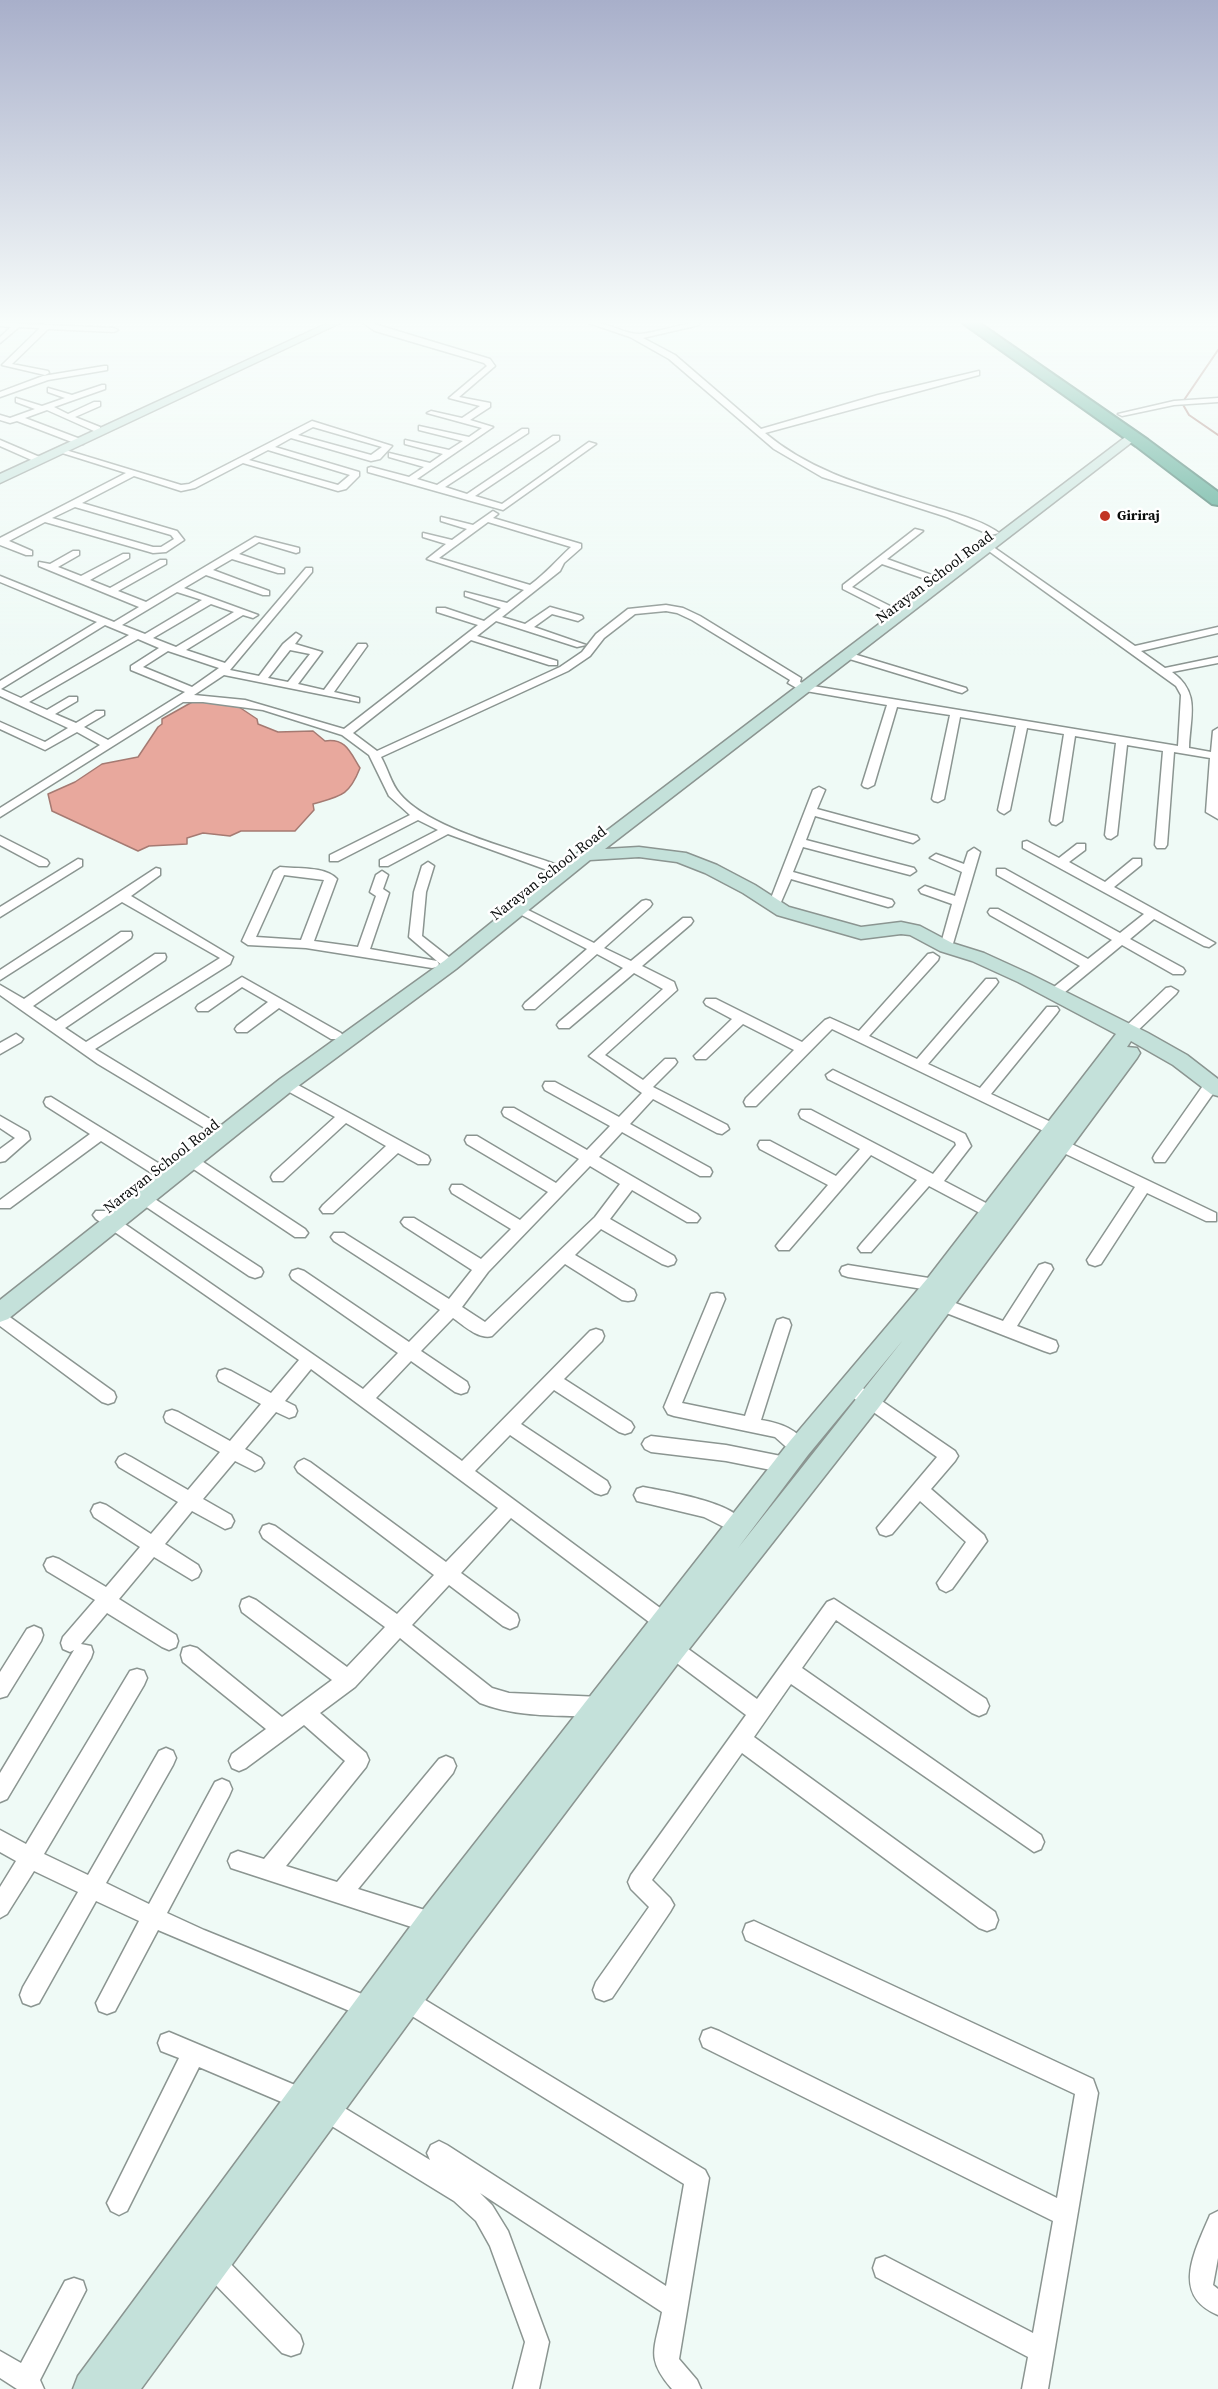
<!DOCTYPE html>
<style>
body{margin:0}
canvas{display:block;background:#effaf6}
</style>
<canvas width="1218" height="2389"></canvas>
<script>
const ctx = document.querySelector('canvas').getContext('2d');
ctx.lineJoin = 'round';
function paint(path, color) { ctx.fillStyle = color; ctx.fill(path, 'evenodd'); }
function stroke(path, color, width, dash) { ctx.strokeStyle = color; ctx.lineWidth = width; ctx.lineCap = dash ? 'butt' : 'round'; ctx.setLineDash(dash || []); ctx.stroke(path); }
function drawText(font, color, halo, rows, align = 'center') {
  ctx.font = font + ' "Source Serif 4",serif'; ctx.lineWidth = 5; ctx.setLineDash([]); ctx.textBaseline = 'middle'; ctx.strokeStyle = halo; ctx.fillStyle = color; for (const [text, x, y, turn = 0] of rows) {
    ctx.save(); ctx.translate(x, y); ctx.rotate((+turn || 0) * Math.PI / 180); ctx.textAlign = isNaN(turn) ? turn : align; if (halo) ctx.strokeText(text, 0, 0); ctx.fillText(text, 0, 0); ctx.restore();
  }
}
const water = new Path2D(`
 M194,701L236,705L257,719L258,724L278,732L313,731L325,741C346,738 350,752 360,768C349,796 341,796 313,804L314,810L295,831H241L230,836L203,833L187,838V844L149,846L138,851L52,811L48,794L75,782L102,764L138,757L158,727L162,724V719Z`);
paint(water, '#e8a89d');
stroke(water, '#a57a72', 1.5);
stroke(new Path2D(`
 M1218,350L1182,403L1189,415L1218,435`), '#a57a72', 2);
const street = new Path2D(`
 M0,323L114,328L118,330L114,332L48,329L12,364L48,371L49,373L45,375L2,365L40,328L19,327L0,343V337L11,327L0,326Z
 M363,323H371L490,359L495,366L459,397L490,403V407L470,420L493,427L417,479L437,485L522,429H528V433L445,487L467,494L553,436H559V440L475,496L502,504L589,442L596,444L503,510L368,472V468L371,467L409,477L424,467L389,457V453L430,463L443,454L405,444V440L449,450L463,441L419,430V426L469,437L482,428L427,413L431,411L462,418L480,406L449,398L487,366L484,363L375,331Z
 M589,323C607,321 623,334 639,334C659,333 679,323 699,323V325L643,338L675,355L761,429L878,395L979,371V375L765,433C815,475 874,488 934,507C953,513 984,521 999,533L991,535L947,517L822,477L774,449L669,359L630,337Z
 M104,366H107V370L48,380L0,397V392L43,376Z
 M102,385H105V389L54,407L68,414L94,402H100V406L75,417L100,427V431H94L47,410L25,418L83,440V444H77L17,421L10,423L0,420V415L10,418L35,409L16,402V398L42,406L65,398L48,392V388L72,395Z
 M1218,398V402L1174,405L1122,416L1118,414L1174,401Z
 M312,421L392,446L380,459L371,461L291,438L275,447L359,472V476L346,489L338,491L243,463L195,488L181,491L134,476L82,503L177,531L184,540L166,552L153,553L45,522L9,541L32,551V555H26L0,545V538L126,473L59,452V448L181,485L189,484ZM313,427L382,447L371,455L298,435ZM268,450L350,475L338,485L249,460ZM75,507L171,535L174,539L161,547H153L52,518Z
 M0,440L42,458L43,460L36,462L0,446Z
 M493,511L498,514L493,518L581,544V548L564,563L560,571L502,617L525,624L550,607L582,616L583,618L578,621L552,614L534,627L586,645L577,647L496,621L477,636L557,661V665H549L471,640L353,733L377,751L560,667L582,652L596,634L628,609L666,605L683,608L700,616L801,678L800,682L807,685L1178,746L1181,695L1176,686L986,549L984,547L989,544L1135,646L1218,627V633L1141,651L1165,668L1218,657V663L1172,672C1201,693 1190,716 1189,748L1211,752L1213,731L1218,728V819L1206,812L1210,758L1174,752L1167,845L1165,848H1157L1155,845L1163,751L1127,745L1117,835L1111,839L1107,838L1105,835L1116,743L1075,736L1062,821L1056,825L1052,824L1050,821L1064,734L1027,728L1010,810L1004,814L1000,812L998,810L1016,726L960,717L944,799L938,802L934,801L932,799L950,715L897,707L874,785L868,788L864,787L862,785L887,705L800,690L788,683L790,680L692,620L677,613L666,611L635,614L604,638L590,656L568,671L381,757C388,769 391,784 400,794C431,831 523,851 569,869V875H561L448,834L388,866H380V860L438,830L418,820L338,861H330V855L410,815L389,796L369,755L342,735L263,710L203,702H183L0,817V808L100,745L77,732L45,750L0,729V722L45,742L68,728L0,696V681L97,622L0,582V576L114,622L139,607L39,566V562L50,564L73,551H79V555L58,567L81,576L123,554H129V558L90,580L110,588L160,560H166V564L118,591L146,602L255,537L299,548V552L296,553L259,542L239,554L284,569V573H278L232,559L213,570L269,591V595H263L206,575L184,588L258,615L253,618L243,615L186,650L225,663L306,568H312V572L230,670L259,676L283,644L296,633L301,636L295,644L322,652L298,684L324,690L358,644H366L367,646L334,692L359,698V702L224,675L194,695L245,700L344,729L478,625L437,612V608H445L484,621L501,608L465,596V592L507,603L524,590L427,559L446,544L423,537V533L452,540L467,529L441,521V517L473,525ZM488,522L571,547C557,560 546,573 530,585L439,558ZM177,592L202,600L145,634L122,625ZM211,604L234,612L176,647L153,638ZM105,625L129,635L21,698L1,689ZM138,639L159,648L131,666V670L185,692L108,740L84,727L104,715V711H96L76,723L55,714L77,701V697H69L47,710L29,702ZM290,650L310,654L288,682L268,678ZM168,651L219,668L192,687L143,667Z
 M915,529L923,531L887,559L937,577V581H931L882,564L852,587L896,609V613L892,614L843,589V585Z
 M847,652L966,688L967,690L962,693L958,692L843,657V653Z
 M819,787L825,790L817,809L917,836L919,839L913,843L815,816L806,840L914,868L916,871L910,875L803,847L793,872L892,900L894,903L892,906L888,907L791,879L778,909H770L768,906L813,790Z
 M0,836L47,860L49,863L47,866H39L0,845Z
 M1027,841L1059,858L1077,844H1085V850L1069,862L1105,882L1133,859H1141V865L1114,887L1215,943L1209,947L1204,946L1154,919L1130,939L1183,968L1185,971L1183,974H1173L1122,945L1059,997H1049L1047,994L1049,991L1080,966L990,915L988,912L990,909H998L1088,959L1112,940L997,875V869H1005L1120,933L1144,914L1023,848V842Z
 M974,848L980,852L952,947L951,950H941L940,947L952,904L921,893L919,890L925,886L955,896L962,872L930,858L936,854L964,864L968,852Z
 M78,859L82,860V866L0,917V907Z
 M428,862L434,866L426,892L422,936L455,962L457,965L455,968H445L437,961L439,964L437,967L432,968L306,948L248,945L242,941L274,871L280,867C297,869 325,866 337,879L314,941L358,947L376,896L370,892L376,875L382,871L388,875L383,889L389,893L370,949L437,961L409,937L414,892L422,866ZM284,875L324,880L301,940L256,937Z
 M156,868L160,869V875L131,896L233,957L230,964L95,1049L228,1130L230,1134L223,1139L98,1064L0,995V985L24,999L121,932H131L132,935L131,938L33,1006L56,1021L155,954H165L166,957L165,960L65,1028L86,1042L220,958L122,902L0,980V970Z
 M646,900L650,901L652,904L650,907L604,948L631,961L683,918H691L693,921L691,924L642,966L674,982L677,990L605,1055L643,1080L665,1059H675L677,1062L675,1065L653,1087L727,1125L729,1129L722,1134L717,1133L653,1099L630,1124L710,1168L712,1172L710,1176H700L622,1132L599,1157L697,1214L700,1218L697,1222H687L632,1190L610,1219L674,1256L676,1260L674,1264L668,1266L662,1264L601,1229L575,1255L634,1290L636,1295L634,1300L628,1301L622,1300L565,1264L492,1336C479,1340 463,1325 453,1318L421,1351L467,1382L469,1387L467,1392L461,1394L455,1392L411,1361L376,1398L462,1461L590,1331L596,1329L602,1331L604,1336L602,1341L564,1379L631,1422L634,1427L631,1432L625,1434L619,1432L554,1390L521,1424L607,1481L610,1487L607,1493L601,1495L595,1493L510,1435L475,1471L671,1616L680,1643L757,1699L827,1602L834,1599L986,1699L989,1706L986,1713L979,1716L972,1713L836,1620L802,1668L1041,1835L1044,1842L1041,1849L1034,1852L791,1684L754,1737L995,1912L998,1920L995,1928L987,1931L979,1928L742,1753L652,1880L670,1898L674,1905L670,1912L612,1998L604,2001L596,1998L593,1990L596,1982L649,1907L631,1889L628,1882L631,1875L746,1715L666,1655L657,1628L511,1518L461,1573L517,1614L519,1620L517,1626L510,1629L503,1626L449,1585L412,1625L492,1688L509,1693L601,1697L608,1700L611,1707L608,1714L601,1717C561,1715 518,1718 480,1703L400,1638L355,1687L320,1713L366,1753L369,1760L366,1767L286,1866L337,1882L439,1759L446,1756L453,1759L456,1766L453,1773L358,1889L444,1916L447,1924L444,1932L436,1935L231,1868L228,1861L231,1854L238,1851L264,1859L345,1761L304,1725L246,1768L239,1771L232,1768L229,1761L232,1754L266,1729L183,1662L181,1655L183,1648L190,1646L197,1648L282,1717L332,1680L242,1612L240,1606L242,1600L249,1597L256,1600L347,1667L385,1627L263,1538L260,1532L263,1526L269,1524L275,1526L397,1614L434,1575L298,1472L295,1467L298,1462L304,1459L310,1462L446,1562L498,1508L311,1369L285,1401L295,1406L297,1411L295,1416L289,1418L276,1412L245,1449L261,1458L264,1463L261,1468L255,1471L235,1461L203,1499L231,1515L234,1521L231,1527L225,1529L192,1511L165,1544L198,1565L201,1571L198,1577L192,1580L154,1557L119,1599L176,1635L178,1641L176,1647L169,1650L162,1647L107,1613L81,1644L91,1646L93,1652L91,1658L7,1799L0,1802V1773L74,1650L70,1652L63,1649L61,1643L63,1637L95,1600L47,1571L44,1565L47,1559L53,1557L59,1559L106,1587L140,1547L94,1517L91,1511L94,1505L100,1503L106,1505L151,1534L178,1502L119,1467L116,1462L119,1457L125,1454L131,1457L188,1490L220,1452L166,1422L164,1417L166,1412L172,1410L178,1412L230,1441L261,1404L219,1381L217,1376L219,1371L225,1369L231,1371L271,1393L299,1360L96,1219L93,1215L96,1211H106L363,1389L398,1353L292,1279L290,1275L292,1271L298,1269L304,1271L409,1342L440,1310L334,1241L331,1237L334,1233H344L449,1299L472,1270L404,1226L401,1222L404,1218H414L481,1259L511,1229L452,1193L450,1189L452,1185H462L520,1220L548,1192L467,1144L465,1140L467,1136H477L556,1183L579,1159L504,1116L502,1112L504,1108H514L587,1150L610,1126L545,1090L543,1086L545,1082H555L619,1117L642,1093L589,1056L663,989L634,973L569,1028H559L557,1025L559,1022L623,968L597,954L535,1009H525L523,1006L525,1003L587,949L512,910L518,906L522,907L594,943L642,901ZM590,1166L620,1184L595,1217L485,1322L462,1307L488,1272Z
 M933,953L939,957L938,960L869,1036L917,1059L986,979H996L998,982L996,985L928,1064L980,1088L1047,1007H1057L1059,1010L1057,1013L991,1094L1068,1130L1070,1134L1068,1138H1059L1216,1213V1221H1206L1147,1193L1101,1264L1095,1266L1089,1264L1087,1260L1135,1187L1047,1145L1045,1141L1047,1137H1056L832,1029L756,1106H746L744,1102L746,1098L794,1050L743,1024L706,1059H696L694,1056L732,1019L706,1005L704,1002L706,999H716L802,1042L825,1020L830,1018L859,1031L928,954Z
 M242,977L341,1033L343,1036L341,1039H331L279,1008L247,1032H237L235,1029L237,1026L268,1002L242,987L208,1011H198L196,1008L198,1005Z
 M1171,987L1178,991L1176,994L1133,1035H1123L1121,1032L1123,1029L1166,988Z
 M16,1034L23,1039L21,1042L0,1054V1043Z
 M833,1070L965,1134L971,1146L944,1181L1005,1213L1008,1217L1005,1221H995L929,1186L871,1252H861L858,1248L861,1244L917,1180L871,1155L789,1250H779L776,1246L779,1242L828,1185L760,1149L758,1145L760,1141H770L836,1176L860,1149L801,1118L799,1114L801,1110H811L933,1174L956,1145L955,1142L828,1079L826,1075Z
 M287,1079L428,1156L430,1160L428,1164H418L398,1153L333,1213H323L320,1209L323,1205L386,1146L346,1123L283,1181H273L271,1177L273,1173L335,1117L282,1088L280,1084Z
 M1212,1079L1218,1082L1217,1088L1165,1162H1155L1153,1158L1155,1154L1207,1080Z
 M51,1097L163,1166L165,1170L163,1174H153L101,1141L10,1208H0V1200L90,1134L46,1106L44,1102L46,1098Z
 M0,1116L28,1132L30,1139L5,1161L0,1162V1149L15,1138L0,1128Z
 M191,1154L305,1229L308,1233L305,1237H295L186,1164L184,1160L186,1156Z
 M144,1192L261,1268L263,1272L261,1276L255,1278L249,1276L139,1202L136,1198L139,1194Z
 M1045,1263L1051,1265L1053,1269L1017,1326L1056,1341L1058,1346L1056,1351L1050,1353L1044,1351L936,1309L934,1304L936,1299L942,1298L1003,1321L1039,1265Z
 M848,1265L935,1279L941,1281L943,1285L941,1289L935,1291L848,1277L842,1275L840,1271L842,1267Z
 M717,1293L723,1294L725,1299L682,1403L745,1416L775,1325L777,1320L783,1318L789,1320L791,1325L761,1420C780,1423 799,1429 808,1448L805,1453L799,1456L793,1453L775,1437L674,1416L668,1414L664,1407L709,1299L711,1294Z
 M0,1310L114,1392L116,1397L114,1402L108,1404L102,1402L0,1326Z
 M851,1380L955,1451L958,1456L955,1461L931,1489L984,1535L987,1541L952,1589L946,1592L940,1589L937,1583L966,1542L920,1501L892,1534L886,1536L880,1534L877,1528L937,1457L845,1392L843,1387L845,1382Z
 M651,1436L726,1445L786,1457L792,1460L795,1465L792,1470L786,1473L726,1461L651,1452L645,1449L642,1444L645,1439Z
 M643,1487C668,1492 736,1502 747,1526L744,1532L738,1534L704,1517L637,1501L634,1495L637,1489Z
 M34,1626L41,1629L43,1635L41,1641L7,1696L0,1698V1672L27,1629Z
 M137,1669L144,1671L147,1678L144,1685L44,1854L88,1875L159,1751L166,1748L173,1751L176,1758L173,1765L106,1883L149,1904L215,1782L222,1779L229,1782L232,1789L229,1796L167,1913L204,1930L379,2001L382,2009L379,2017L371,2020L158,1930L115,2011L107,2014L99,2011L96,2003L139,1921L96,1901L39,2003L31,2006L23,2003L20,1995L23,1987L78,1892L34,1871L7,1914L0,1918V1887L16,1861L0,1852V1830L26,1844L130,1671Z
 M754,1921L1093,2079L1098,2093L1048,2389H1022L1028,2357L876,2277L873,2268L876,2259L885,2256L1033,2333L1053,2221L703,2047L700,2039L703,2031L711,2028L719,2031L1057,2198L1075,2094L746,1940L743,1932L746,1924Z
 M407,1989L705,2170L709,2178L679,2359L697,2380L701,2389H672C645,2358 655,2349 662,2312L480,2193L492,2205L508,2231L549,2342L539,2389H513L525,2342L490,2246L476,2221L454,2201L317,2117L199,2067L127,2211L119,2215L111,2211L107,2203L111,2195L179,2058L161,2051L158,2043L161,2035L169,2032L333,2101L430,2160L427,2153L431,2145L439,2141L447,2145L666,2286L684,2184L399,2008L396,2000L399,1992Z
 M1218,2211V2258L1213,2285L1218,2289V2315C1170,2295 1195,2251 1210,2215Z
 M212,2251L221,2254L300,2335L303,2344L300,2353L291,2356L282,2353L203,2272L200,2263L203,2254Z
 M74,2278L83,2281L86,2290L40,2380L44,2389H17L0,2378V2351L21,2363L65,2281Z`);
const secondary = new Path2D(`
 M328,323H340L0,483V474Z
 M1132,432L1138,436L1136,439L605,849L639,847L686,853L717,865L755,885L789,907L861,927L901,922L920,926L952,943L984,953L1030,974L1148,1033L1187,1055L1218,1079V1096L1211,1094L1173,1065L1131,1041L1127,1047L1137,1048L1140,1053L1137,1058L879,1407L682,1658L467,1943L141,2389H73L78,2376L421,1912L790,1441L927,1279L1116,1034L1018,982L972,961L940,951L910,935L901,934L861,939L777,915L743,893L705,873L677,862L639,857L590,860L456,969L294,1089L8,1319L0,1322V1300L280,1079L444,961L580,851ZM903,1340L738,1548L808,1455Z`);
const highway = new Path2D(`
 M963,323H979L1148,440L1218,492V505L1212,504L1136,446Z`);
stroke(street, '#8b9591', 3);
stroke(secondary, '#8b9591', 3);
stroke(highway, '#2a6959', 4);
paint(street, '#fff');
paint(secondary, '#c4e1da');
paint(highway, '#3b9b82');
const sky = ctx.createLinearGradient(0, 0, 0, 657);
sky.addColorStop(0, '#a8afca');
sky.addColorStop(0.49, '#f8fdfb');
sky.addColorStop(1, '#f8fdfb00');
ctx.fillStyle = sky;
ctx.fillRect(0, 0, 1218, 657);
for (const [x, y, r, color] of [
 [1105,516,6,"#c23524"]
]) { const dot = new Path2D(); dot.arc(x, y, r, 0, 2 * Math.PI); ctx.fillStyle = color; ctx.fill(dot); stroke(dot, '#fff', 2); }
drawText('bold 14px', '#0a0d0c', '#fff', [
 ["Giriraj",1117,516]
], 'left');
drawText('15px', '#0a0d0c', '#fff', [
 ["Narayan School Road",935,578,-37],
 ["Narayan School Road",549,874,-38],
 ["Narayan School Road",162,1167,-38]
]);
</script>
